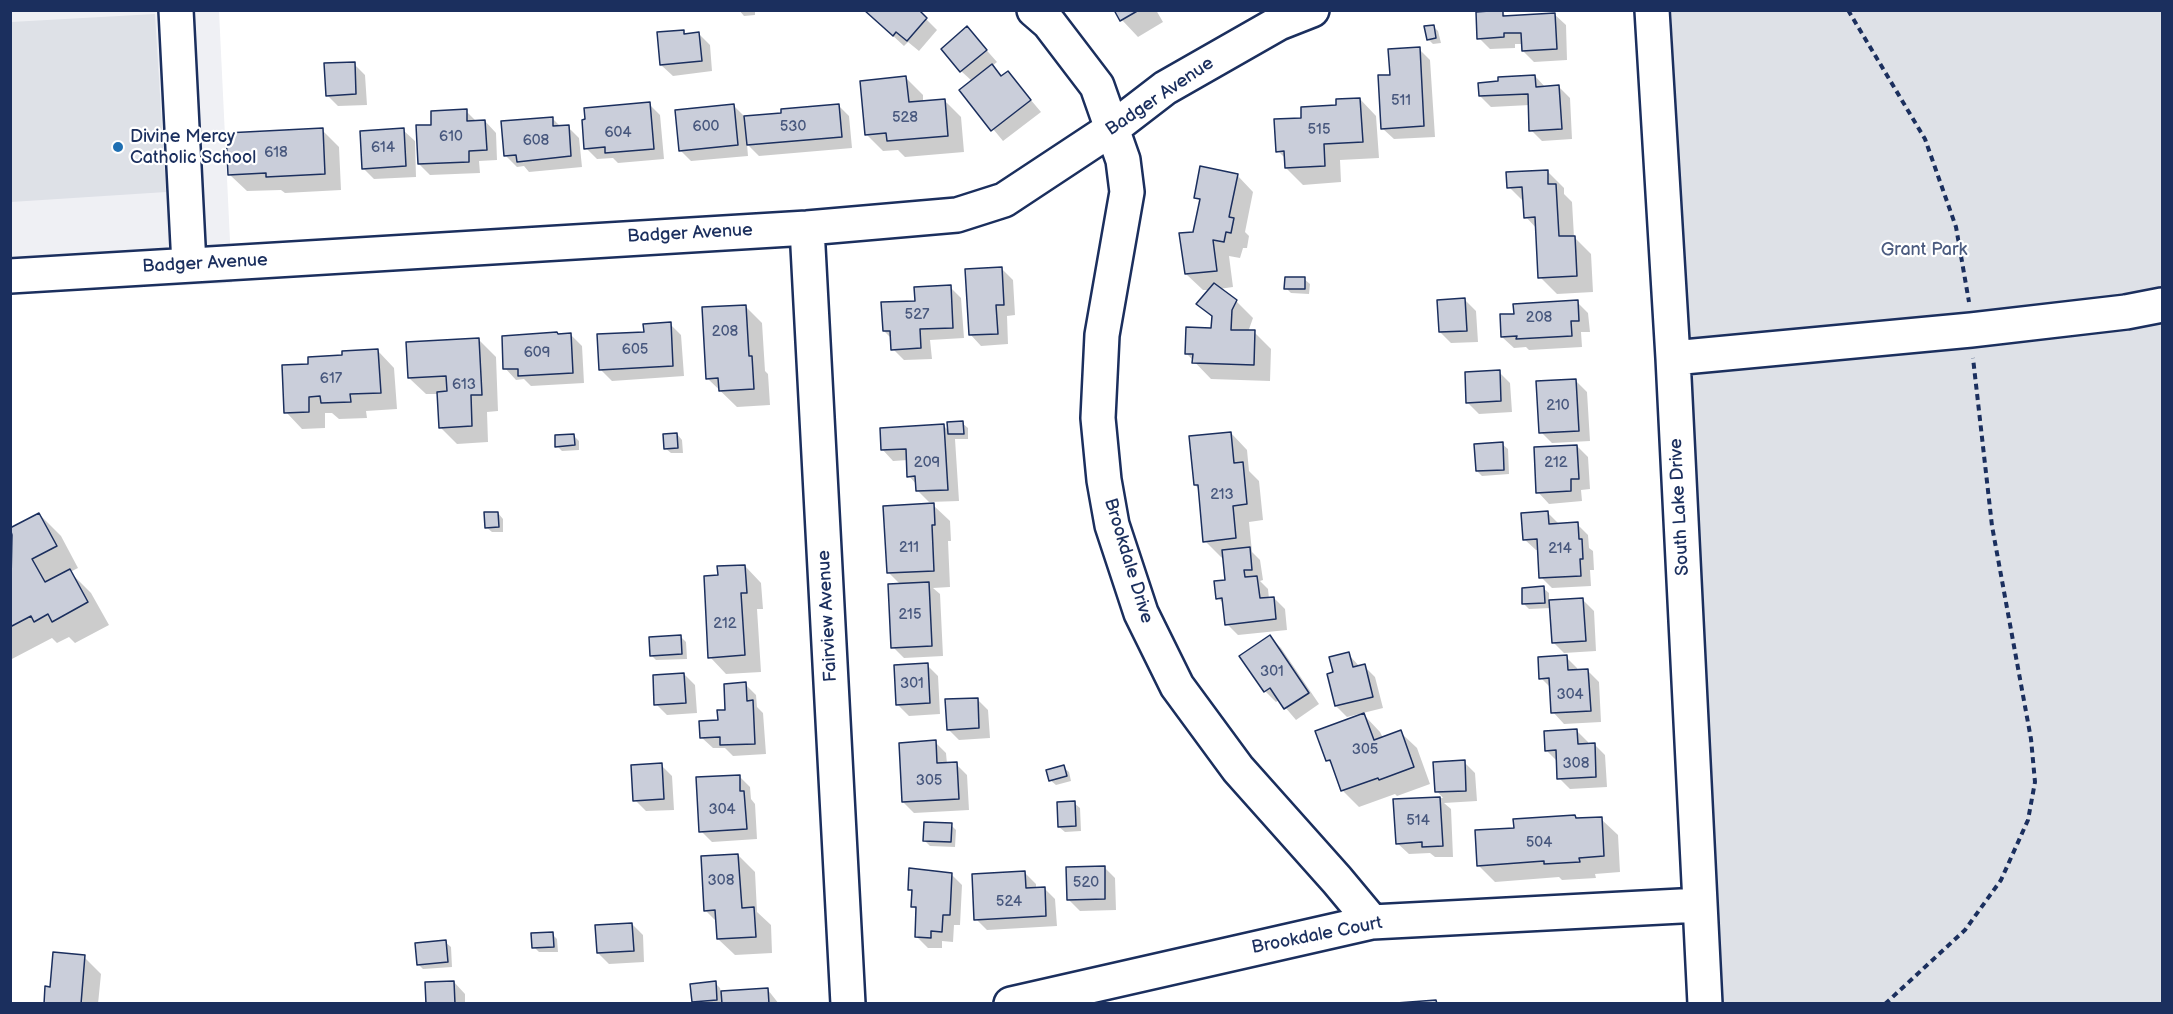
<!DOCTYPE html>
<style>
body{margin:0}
#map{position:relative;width:2173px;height:1014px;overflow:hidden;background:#fff;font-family:"Balsamiq Sans",sans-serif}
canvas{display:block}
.frame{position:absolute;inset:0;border:12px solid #1b2f5e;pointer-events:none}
</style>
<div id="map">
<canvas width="2173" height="1014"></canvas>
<div class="frame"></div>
</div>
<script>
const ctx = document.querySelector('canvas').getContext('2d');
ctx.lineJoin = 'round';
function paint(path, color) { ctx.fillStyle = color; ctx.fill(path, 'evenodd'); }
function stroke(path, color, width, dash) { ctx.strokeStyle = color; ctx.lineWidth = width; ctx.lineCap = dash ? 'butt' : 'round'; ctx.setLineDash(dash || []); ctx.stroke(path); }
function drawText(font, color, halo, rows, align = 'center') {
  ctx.font = font + ' "Balsamiq Sans",sans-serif'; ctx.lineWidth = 4.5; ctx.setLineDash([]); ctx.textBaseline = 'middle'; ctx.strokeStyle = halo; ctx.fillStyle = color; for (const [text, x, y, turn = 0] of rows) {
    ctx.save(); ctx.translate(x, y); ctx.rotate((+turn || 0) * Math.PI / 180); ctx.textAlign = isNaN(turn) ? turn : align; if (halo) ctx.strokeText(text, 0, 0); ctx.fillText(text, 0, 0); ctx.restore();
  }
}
paint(new Path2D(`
 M11,11H219L232,283L11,294Z`), '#eff0f4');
paint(new Path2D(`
 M1671,11H2162V1003H1723Z
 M155,14L166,192L11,202V22Z`), '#dee1e7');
paint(new Path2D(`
 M739,10H755V15L744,16Z
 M865,10H917L937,30L919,51L908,42L904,46Z
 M1116,10H1156L1163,22L1138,37L1122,20Z
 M1502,12L1507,17L1554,14L1566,25L1567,60L1534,62L1523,51V44H1515V48L1490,49L1479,38Z
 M1433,26L1438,31L1441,43L1433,44L1428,39Z
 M967,28L997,62L992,66L1003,77L1008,73L1041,112L1003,141L961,90L972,81L961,71Z
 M683,31L687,35L699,34L710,45L712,71L673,76L661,65Z
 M1419,49L1430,60L1435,137L1394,139L1382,128L1391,76Z
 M354,64L365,75L367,105L338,106L327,95Z
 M1535,76L1546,88L1559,87L1570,98L1572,139L1542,141L1531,130L1530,105L1491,107L1480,96Z
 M906,78L923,95V102L944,100L961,117L964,152L905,157L898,150L883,151L866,134Z
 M1360,99L1376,116L1379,158L1340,160L1341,182L1303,185L1286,168V159L1278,151L1303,119Z
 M649,104L660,115L664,159L618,163L613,158L597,159L586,148Z
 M838,105L849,116L852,148L759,156L747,144L748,156L691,161L680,150L734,106L746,118L783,115Z
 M466,111L477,122L485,121L496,133L497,160L479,161L480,173L430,175L419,164L433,126Z
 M552,118L561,127H568L579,138L582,167L529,172L524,166L517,167L506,156Z
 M322,130L339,147L341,190L285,193L281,190L247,191L230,175Z
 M403,130L415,141L416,177L374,179L363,168Z
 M1547,171L1564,188V194L1572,202L1574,237L1591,254L1593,292L1557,294L1540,277L1537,229L1526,217L1525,203L1509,187Z
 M1237,175L1253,192L1245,232L1249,236L1247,248H1243L1240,258L1229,256L1233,287L1219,289L1236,301L1253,318L1248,332H1254L1271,349L1270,381L1211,379L1187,354L1213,329V318L1198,304L1210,290H1203L1186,274L1201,202L1196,197Z
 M1002,269L1013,280L1015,315L1007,316L1008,344L981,346L970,334Z
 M1304,279L1310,284L1309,294L1291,293L1286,288Z
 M950,287L961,298L964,338L930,340L932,359L904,360L893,349L892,339L884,331L917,302Z
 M1465,300L1476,311L1478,342L1451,343L1440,332Z
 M1577,302L1588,313L1590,332H1581L1582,347L1529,350L1526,347L1514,348L1502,337L1515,315Z
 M745,306L762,323L765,371L768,374L770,405L737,407L707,378Z
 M670,324L681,335L684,376L612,381L600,369L645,333Z
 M559,335H571L582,346L584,383L531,386L524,379L516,380L505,368Z
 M479,340L496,357L498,411L487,412L488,442L457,444L440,427L438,394H426L409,378Z
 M378,351L394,368L397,409L366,411L367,418L339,419L332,413H325V428L302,429L286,412L309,365Z
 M1499,372L1510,383L1512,412L1479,414L1468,403Z
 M1576,381L1587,392L1590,441L1552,443L1541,432Z
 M962,423L968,428V439H955L959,501L929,502L918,491L917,485L909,476L908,460L893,461L882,449L944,426L949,431Z
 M1231,433L1247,450L1249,471L1259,481L1263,520L1249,522L1252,552L1260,560L1263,580L1260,581L1268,589L1269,599L1274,598L1285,609L1287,630L1238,635L1227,624L1225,605L1218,598L1227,581L1224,557L1222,558L1205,541L1199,489L1195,485Z
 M677,434L682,440L683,453H671L665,448Z
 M574,436L579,441V450L562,451L557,446Z
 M1502,444L1508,449L1509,474L1482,476L1477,471Z
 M1577,446L1588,457L1590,489L1581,490L1582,501L1549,504L1538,492Z
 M933,505L950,521L951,541H948L950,587L933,588L940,594L943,656L904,658L893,647L900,584L888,572Z
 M498,513L503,519V532H492L486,527Z
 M1548,513L1559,524H1577L1588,535L1589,548L1593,551L1594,570H1590L1591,586L1552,588L1541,577L1539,550H1536L1524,539Z
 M39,514L61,536L78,568L70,572L91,593L109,625L75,643L69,637L57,643L52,638L10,660V537Z
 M745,566L761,583L763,609H757L761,672L726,674L710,657L719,576Z
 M1543,588L1549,593V602L1583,600L1594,611L1596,651L1564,653L1553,642L1551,608L1529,609L1524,604Z
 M681,637L686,642L687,659L656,660L651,655Z
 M1270,637L1281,648L1319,704L1296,720L1279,700L1276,702L1265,691Z
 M1348,654L1360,667L1364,666L1375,677L1383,708L1347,717L1336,706L1335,673Z
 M1566,657L1577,668L1578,671H1588L1599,682L1601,722L1564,724L1553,712L1551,688L1541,678Z
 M927,665L938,676L940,714L909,716L898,705Z
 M684,674L695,685L697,713L667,715L656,704Z
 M745,684L756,695L757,707L763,713L766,754L733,756L725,748H713L701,737L719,721Z
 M977,699L988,710L990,738L959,740L948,729Z
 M1364,715L1380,732L1383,738L1400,732L1417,748L1430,784L1397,796L1395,794L1359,807L1342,790L1333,766L1328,760Z
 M1577,731L1588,742V745L1594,744L1605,755L1607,787L1570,789L1559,778L1558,762L1546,750Z
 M935,742L946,753L947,764H956L967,775L969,810L914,813L903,802Z
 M1464,762L1475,773L1477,801L1444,803L1451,809L1453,857H1435L1430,853L1409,854L1397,843L1395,801L1443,798L1437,791Z
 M661,765L672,776L674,810L646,811L635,800Z
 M1063,767L1069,772L1071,781L1056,785L1050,780Z
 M739,776L750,787L751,799L755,804L757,839L712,842L701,831Z
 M1074,803L1080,808L1081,831L1065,832L1059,827Z
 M1575,816L1578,820L1601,819L1618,835L1620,872L1595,874L1596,878L1562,880L1559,877L1495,882L1478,865L1515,829Z
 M951,825L956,830L955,847L930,846L924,840Z
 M738,855L755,872L757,912L771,925L772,953L735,955L718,939L717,922L705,910Z
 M1104,867L1115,878L1116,910L1080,911L1069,900Z
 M1025,873L1036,884V889L1044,888L1055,899L1057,926L987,930L976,919Z
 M951,874L962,885L960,925H954L953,942L942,941V948H928L916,936L918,911L913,907V893L910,889Z
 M632,924L643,935L644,962L609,964L598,953Z
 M552,934L557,939L558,952H539L534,947Z
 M445,942L451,947L452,967L423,969L418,964Z
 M84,957L101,974L98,1004H45L52,989Z
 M454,982L465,994V1004H428Z
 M715,983L720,988L721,993L768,990L779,1004H695L694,1002Z`), '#0003');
const building = new Path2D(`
 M864,10H919L927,18L907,41L896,32L893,36Z
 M1114,10H1139L1120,21Z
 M1503,10V16L1555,13L1557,49L1522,51L1521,33H1504V37L1477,39L1476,12Z
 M1434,25L1436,38L1427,40L1424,26Z
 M967,26L987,50L960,72L941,49Z
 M684,30V34L699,32L702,61L660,65L657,32Z
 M1420,47L1424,126L1381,129L1378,75H1390L1388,49Z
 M355,62L356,94L326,96L324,63Z
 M992,64L1001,76L1008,71L1031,100L991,131L959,90Z
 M1535,75L1536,87L1559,85L1562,129L1529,131L1528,94L1479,96L1478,83L1498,81V77Z
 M906,76L909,102L945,99L948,136L887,141L886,133L865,135L860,81Z
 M1360,98L1363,142L1324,144L1325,166L1285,168L1284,151L1276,152L1274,119L1301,118V107L1336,105V99Z
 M650,102L654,149L605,153V147L584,149L582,120L585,119L584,108Z
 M734,104L738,145L679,151L675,110Z
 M839,104L842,137L747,145L744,116L781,113V109Z
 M467,109V121L485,120L487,150L469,151V162L418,164L416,125H431V111Z
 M553,117V126L569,125L571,156L517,162L516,155L504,156L501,121Z
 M323,128L325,174L266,177V173L228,175L226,133Z
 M404,128L406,166L362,169L360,131Z
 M1200,166L1238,174L1229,217L1234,218L1231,233L1226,232L1224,242L1213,240L1217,271L1185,274L1179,233L1193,232L1200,199L1194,198Z
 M1548,170V184H1556L1559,236H1575L1577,276L1538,278L1535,217L1524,218L1522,187L1507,188L1506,172Z
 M1002,267L1004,305H996L998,334L969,335L965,269Z
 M1285,277H1305V289H1284Z
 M1214,283L1237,300L1232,310L1231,330H1255L1254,365L1192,363L1193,354H1185L1186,327L1211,328L1212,316L1196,304Z
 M951,285L953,328L920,329L921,348L891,350L890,331H883L881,302L915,301L914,287Z
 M1465,298L1467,331L1439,332L1437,300Z
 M1578,300L1579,321H1571L1572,336L1516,339L1517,336L1501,337L1500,314H1514L1513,304Z
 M746,305L749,356H752L754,389L719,391L718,378L706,379L702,307Z
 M671,322L673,366L599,370L597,334L644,332L643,324Z
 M557,332L558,334L571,333L573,373L518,376V369H503L502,336Z
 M479,338L482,395H471L472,426L439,428L437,392L447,391L446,376L408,378L406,342Z
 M378,349L381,393L350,394L351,402L321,403L320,396L309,397V412L284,413L282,365L308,364V357L342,355V351Z
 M1500,370L1501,401L1466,403L1465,372Z
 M1576,379L1579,431L1539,433L1536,381Z
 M963,421L964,434H948L947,422Z
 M944,424L948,490L916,491L915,476L907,477L906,449L881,450L880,428Z
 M1231,432L1234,463L1243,462L1247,504L1233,506L1236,538L1203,542L1198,485H1194L1189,436Z
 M677,433L678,448L664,449L663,434Z
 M574,434L575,445L555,447V435Z
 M1503,442L1504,470L1476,471L1474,444Z
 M1577,445L1579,479H1571V491L1536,493L1534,447Z
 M934,503L935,525H932L934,571L887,573L883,506Z
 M1548,511L1549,524L1578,522L1579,539H1582L1583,559H1580L1581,576L1539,578L1537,539L1523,540L1521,513Z
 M484,512H498L499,527L485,528Z
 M39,513L57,546L32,559L45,582L70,569L88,602L52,622L48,614L34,622L31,616L10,627L12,535L10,528Z
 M1250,547L1252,570H1244L1245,577L1257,576L1260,598L1274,597L1276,619L1225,625L1222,598L1216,599L1214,581L1225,580L1222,550Z
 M745,565L747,593H741L745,655L708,658L704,576L718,575L717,566Z
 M929,582L932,646L891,648L888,584Z
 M1544,586L1545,603L1522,604V588Z
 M1583,598L1586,641L1552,643L1549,600Z
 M681,635L682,654L650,656L649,637Z
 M1270,635L1309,693L1284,709L1270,688L1264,692L1239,656Z
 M1349,652L1353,667L1365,664L1373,697L1335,706L1327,674L1333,672L1329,657Z
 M1567,655L1568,670L1588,669L1591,711L1551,713L1549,678L1539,679L1538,657Z
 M928,663L930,703L896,705L894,665Z
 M684,673L686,703L654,705L653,675Z
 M746,682L747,701L753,700L755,744L720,745V737L700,738L699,721L718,720L717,710H725L724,684Z
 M978,698L979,728L947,730L945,699Z
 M1364,713L1374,740L1401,730L1414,767L1379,780L1378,778L1341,791L1330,760L1326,761L1315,731Z
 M1577,729L1578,744L1595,743L1596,777L1557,779L1556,750L1545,751L1544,731Z
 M936,740L937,763L957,762L959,799L902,802L899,743Z
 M1465,760L1466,791L1435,792L1433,762Z
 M662,763L664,799L633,801L631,765Z
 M1064,765L1067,776L1049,781L1046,770Z
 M740,775V791H744L747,829L699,832L696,777Z
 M1440,797L1443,846L1422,847V842L1396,844L1393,799Z
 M1075,801L1076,826L1058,827L1057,802Z
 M1575,815L1576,818L1602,817L1604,856L1579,858L1580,862L1544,864V861L1477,866L1475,830L1514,828L1513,819Z
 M924,822L952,823L951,842L923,841Z
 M738,854L742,908L754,907L756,937L717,939L715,910L704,911L701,856Z
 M1105,866V899L1067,900L1066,867Z
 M909,868L952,873L950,915H943L942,932L931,931V938L915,937L916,907H911L912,890H908Z
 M1025,871L1026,888L1045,887L1046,916L974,920L972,874Z
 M632,923L634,951L597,953L595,925Z
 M553,932L554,947L532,948L531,933Z
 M446,940L448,962L417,965L415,943Z
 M53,952L85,955L81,1004H44L45,986L50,987Z
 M454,981L455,1004H426L425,982Z
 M716,981L717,1000L692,1002L690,984Z
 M768,988L769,1004H722L721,991Z
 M1436,1000L1437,1004H1383Z`);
paint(building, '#caceda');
stroke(building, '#1b2f5e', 1.5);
const minor = new Path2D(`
 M176,10L189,265
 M1034,10L1049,23L1097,86L1123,160L1127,192L1102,335L1098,418L1104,480L1112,525L1141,613L1177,686L1238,769L1337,880L1372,922
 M1652,10L1673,358L1705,1004
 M807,228L848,1004
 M10,276L807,228L957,215L1004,200L1113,128L1165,88L1279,23L1312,10
 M1673,358L1971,330L2126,312L2162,305
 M1011,1004L1372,922L1700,905`);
stroke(minor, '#1b2f5e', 38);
stroke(new Path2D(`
 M1848,10L1925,139L1956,227L1969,302
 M1885,1004L1965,930L2001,880L2028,820L2035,782L2031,739L1992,526L1973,358`), '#1b2f5e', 4, [6, 4.5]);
stroke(minor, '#fff', 33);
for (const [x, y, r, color] of [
 [118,147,6,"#1f6fb2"]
]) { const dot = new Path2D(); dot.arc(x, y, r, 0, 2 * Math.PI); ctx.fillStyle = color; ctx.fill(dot); stroke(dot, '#fff', 2); }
drawText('15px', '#47577d', null, [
 ["511",1401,101],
 ["528",905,118],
 ["600",706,127],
 ["530",793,127],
 ["515",1319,130],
 ["604",618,133],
 ["610",451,137],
 ["608",536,141],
 ["614",383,148],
 ["618",276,153],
 ["527",917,315],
 ["208",1539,318],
 ["208",725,332],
 ["605",635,350],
 ["609",537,353],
 ["617",331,379],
 ["613",464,385],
 ["210",1558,406],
 ["209",927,463],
 ["212",1556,463],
 ["213",1222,495],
 ["211",909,548],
 ["214",1560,549],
 ["215",910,615],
 ["212",725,624],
 ["301",1272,672],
 ["301",912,684],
 ["304",1570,695],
 ["305",1365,750],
 ["308",1576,764],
 ["305",929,781],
 ["304",722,810],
 ["514",1418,821],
 ["504",1539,843],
 ["308",721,881],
 ["520",1086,883],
 ["524",1009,902]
]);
drawText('18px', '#1b2f5e', '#fff', [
 ["Badger Avenue",1160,97,-34],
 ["Badger Avenue",690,234,-3],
 ["Badger Avenue",205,264,-3],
 ["South Lake Drive",1680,507,-93],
 ["Brookdale Drive",1128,561,73],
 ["Fairview Avenue",828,616,-93],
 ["Brookdale Court",1317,936,-11]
]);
drawText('18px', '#1b2f5e', '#fff', [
 ["Divine Mercy",130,137],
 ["Catholic School",130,158]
], 'left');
drawText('18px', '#4c5c80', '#fff', [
 ["Grant Park",1924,250]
]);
</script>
